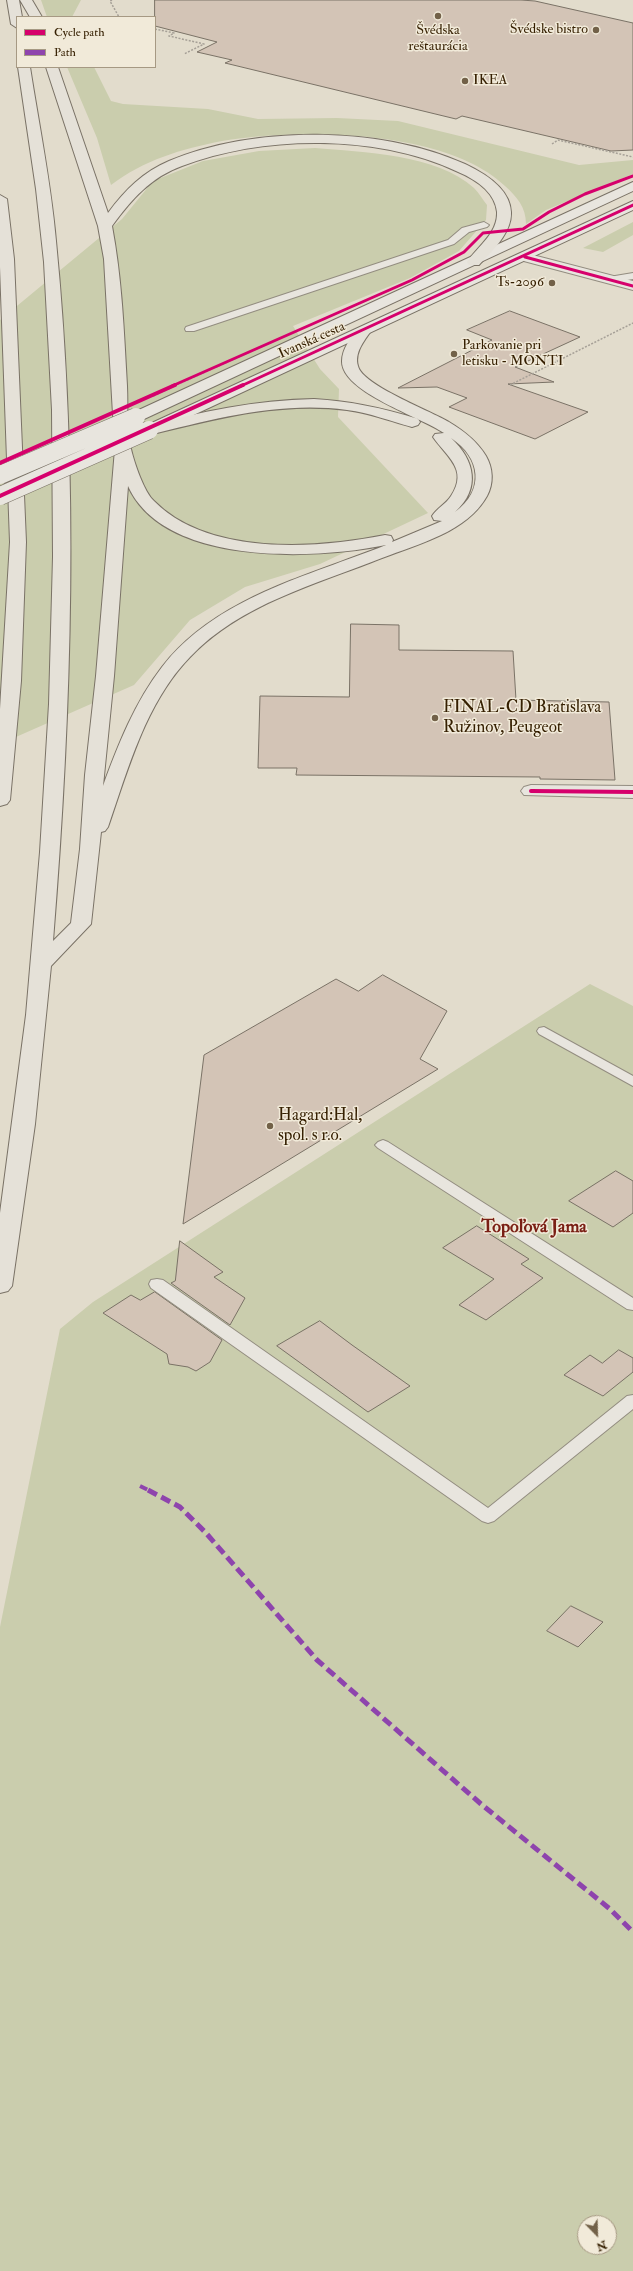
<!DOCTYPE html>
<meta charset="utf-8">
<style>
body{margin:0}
#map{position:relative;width:633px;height:2271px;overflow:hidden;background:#e2dccc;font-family:"IM FELL Double Pica",serif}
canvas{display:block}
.legend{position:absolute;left:16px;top:16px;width:140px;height:52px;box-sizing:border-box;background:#f1ead9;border:1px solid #a69983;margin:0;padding:5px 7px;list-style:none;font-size:12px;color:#351f01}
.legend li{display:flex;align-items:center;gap:8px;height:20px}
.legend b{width:20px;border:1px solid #a69983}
.north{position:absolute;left:577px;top:2215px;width:40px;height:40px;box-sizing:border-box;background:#f1ead9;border:1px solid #a69983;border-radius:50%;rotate:157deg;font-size:11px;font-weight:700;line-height:16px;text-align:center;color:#351f01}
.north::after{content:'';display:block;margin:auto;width:14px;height:18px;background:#726148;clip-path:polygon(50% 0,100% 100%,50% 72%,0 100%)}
</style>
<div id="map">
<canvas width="633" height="2271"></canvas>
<ul class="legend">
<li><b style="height:5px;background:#d6006c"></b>Cycle path</li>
<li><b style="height:5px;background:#8e44ad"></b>Path</li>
</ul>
<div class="north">N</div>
</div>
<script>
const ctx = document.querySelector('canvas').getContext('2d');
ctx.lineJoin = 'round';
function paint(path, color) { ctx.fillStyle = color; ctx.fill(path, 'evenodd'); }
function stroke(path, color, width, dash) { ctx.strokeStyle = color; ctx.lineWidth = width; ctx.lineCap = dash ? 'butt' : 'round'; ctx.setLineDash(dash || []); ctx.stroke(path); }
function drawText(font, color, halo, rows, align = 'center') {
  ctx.font = font + ' "IM FELL Double Pica",serif'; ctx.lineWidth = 3; ctx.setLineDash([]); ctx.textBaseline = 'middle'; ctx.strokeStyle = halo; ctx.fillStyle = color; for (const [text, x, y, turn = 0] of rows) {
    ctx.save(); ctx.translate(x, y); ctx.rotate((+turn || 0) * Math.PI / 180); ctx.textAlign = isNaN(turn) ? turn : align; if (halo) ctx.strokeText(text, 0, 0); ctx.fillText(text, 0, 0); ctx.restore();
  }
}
paint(new Path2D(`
 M41,0H81L72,17H47Z
 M67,67H94L111,101L123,104L208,109L258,119L337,118L398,121L579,165L633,160V174L546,210L526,224C526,207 517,197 505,186C446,129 299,128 222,141C181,149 144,160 111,185L97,138Z
 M315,148C362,152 437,154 474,188C479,193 483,200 487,205L486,220L459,251L410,278L293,326L320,369L339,389L338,417L428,513L320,564L245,587L190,620L134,685L0,744V320L122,219L153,181L203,161L259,151Z
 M633,222V235L603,252L583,248Z
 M590,984L633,1006V2271H0V1627L60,1329L93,1302ZM585,2223H609V2247H585Z`), '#cacdad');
const building = new Path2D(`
 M155,0H521L535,1L633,23V150L611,151L462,116L456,119L225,63L232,60L197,52L217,42L155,26Z
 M510,311L580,337L515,367L554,382L508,384L588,412L535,439L449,407L467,398L437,387L398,388L492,340L467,330Z
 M351,624L399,625V650L513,651L516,700L609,702L615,780L540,779V777L296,775L297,768H258L260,696L349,697Z
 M383,975L447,1011L420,1059L438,1069L183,1224L204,1055L336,979L358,991Z
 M616,1171L633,1181V1213L613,1227L569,1201Z
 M477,1226L529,1259L521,1264L543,1278L486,1320L459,1305L494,1279L443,1248Z
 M180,1241L223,1272L214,1277L245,1298L230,1325L171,1283L175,1281Z
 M155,1292L222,1340L210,1362L196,1371L188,1367L169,1364L167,1354L103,1313L131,1295L140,1300Z
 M320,1321L352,1345L410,1386L368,1412L277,1346Z
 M619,1350L633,1358V1372L603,1396L564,1375L590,1355L602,1363Z
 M571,1606L603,1622L578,1647L547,1631Z`);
paint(building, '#d3c4b6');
stroke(building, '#7a7266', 1);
const lane = new Path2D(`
 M484,222L489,225L487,227L469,232L454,244L194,331H186L185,329L186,327L448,240L462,228Z
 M633,273V279L609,283L604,280L609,277Z
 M544,1027L633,1076V1086L539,1034L537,1031L539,1028Z
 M383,1140L388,1142L633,1298V1310L627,1309L378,1148L375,1145L378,1142Z
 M157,1279L163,1280L488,1508L627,1396L633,1395V1409L494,1521L488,1523L482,1521L151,1288L149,1284L151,1280Z`);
const street = new Path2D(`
 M525,253L633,281V290L520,260L518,257L520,254Z
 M531,785L633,786V798L524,795L521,791L524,787Z`);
const secondary = new Path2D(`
 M633,182V191L142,420H130L128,417L130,414Z
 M633,201V210L155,433H143L141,430L143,427Z`);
const highway = new Path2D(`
 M7,0H19L22,17H17V28L11,24Z
 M20,0H32L42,17H30Z
 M18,67H30C39,125 51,183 56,241C79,474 72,708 53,941L71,923L80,849L85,775L96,676L115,449L104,259L98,226L46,67H58L108,213C125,190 143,172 169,161C255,125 380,126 465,164C484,173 510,188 511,212C512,233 492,251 479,265H469L467,262C478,246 498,233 497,212C495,191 473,178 456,171C376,134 264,135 182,166C151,177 131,200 112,226C122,279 124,332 127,386C128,406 126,430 131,449C134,462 144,492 154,501C208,556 316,549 385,535L391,536L393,540L392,542L442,521L434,520L432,516C437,508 446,504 451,496C469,469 446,456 433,437L435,434L444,433C421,417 341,392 342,361C342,349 351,337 358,328H368L371,331C364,341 354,353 358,366C362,385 431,411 449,422C464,431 477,441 486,456C493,468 494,483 487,496C467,532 418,544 382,558C317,584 240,604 190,657C146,702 128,769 108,827L105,831L101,832L91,924L51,966L35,1124L12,1286L8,1291L0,1293V1213L26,1015L40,852L49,704L53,557L52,410L44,262L36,189ZM451,438C481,458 485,490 455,512C481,489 475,460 451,438ZM128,486C164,566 314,560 386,545C308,576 215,598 162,667C135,702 118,745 103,786L114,676Z
 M0,195L7,199L14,259L26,542L21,681L10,800L7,804L0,806V709L10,542L0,267Z
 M314,399C350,401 383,408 418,419L420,422L418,425L412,427C390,421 370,413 347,410C280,401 214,419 149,435L143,433L141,430L143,427C200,412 255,400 314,399Z`);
stroke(lane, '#938d80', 2);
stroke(street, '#938d80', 2);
stroke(secondary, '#7a7266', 2);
stroke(highway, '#7a7266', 2);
stroke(new Path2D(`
 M112,0L110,1L119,17
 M155,29L174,33L169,36L204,44L184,54
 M552,144L558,140L633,157
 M510,385L633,323`), '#a6a097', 1.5, [2, 1.5]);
paint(lane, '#e8e5de');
paint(street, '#e8e5de');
paint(secondary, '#e8e5de');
paint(highway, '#e5e1d8');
const secondaryBridge = new Path2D(`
 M0,475L136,417
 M0,496L149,430`);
stroke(secondaryBridge, '#7a7266', 19, []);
stroke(new Path2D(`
 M174,386L281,338`), '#a6a097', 1.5, [2, 1.5]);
stroke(new Path2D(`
 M153,396L176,385`), '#a6a097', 2, [2.5, 1.5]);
stroke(secondaryBridge, '#e8e5de', 18);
stroke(new Path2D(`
 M140,1486L150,1491`), '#8e44ad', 4, [8, 4]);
stroke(new Path2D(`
 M148,1490L180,1507L206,1533L317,1660L481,1804L610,1909L633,1932`), '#8e44ad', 5, [10, 5]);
stroke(new Path2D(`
 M525,257L633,286
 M172,386L412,280L464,252L483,233L523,229L549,212L585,194L633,176
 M241,386L633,205`), '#d6006c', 3);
stroke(new Path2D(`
 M0,463L175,385
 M0,496L243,385
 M531,791L633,792`), '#d6006c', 4);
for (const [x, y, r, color] of [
 [438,16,4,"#726148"],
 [596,30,4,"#726148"],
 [465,81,4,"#726148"],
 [552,283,4,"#726148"],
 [454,354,4,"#726148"],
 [435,718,4,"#726148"],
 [270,1126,4,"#726148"]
]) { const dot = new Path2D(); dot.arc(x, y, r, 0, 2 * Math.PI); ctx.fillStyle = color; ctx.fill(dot); stroke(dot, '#f1ead9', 1.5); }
drawText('14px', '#351f01', '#f1ead9', [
 ["Švédske bistro",588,30],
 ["Švédska",438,31,"center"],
 ["reštaurácia",438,47,"center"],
 ["IKEA",473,81,"left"],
 ["Ts-2096",544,283],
 ["Parkovanie pri",462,346,"left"],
 ["letisku - MONTI",462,362,"left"]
], 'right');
drawText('14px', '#351f01', '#f1ead9', [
 ["Ivanská cesta",312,341,-24]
]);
drawText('17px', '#351f01', '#f1ead9', [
 ["FINAL-CD Bratislava",443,708],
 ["Ružinov, Peugeot",443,728],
 ["Hagard:Hal,",278,1116],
 ["spol. s r.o.",278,1136]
], 'left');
drawText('bold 18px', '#7a1f14', '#f1ead9', [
 ["Topoľová Jama",534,1228]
]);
</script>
